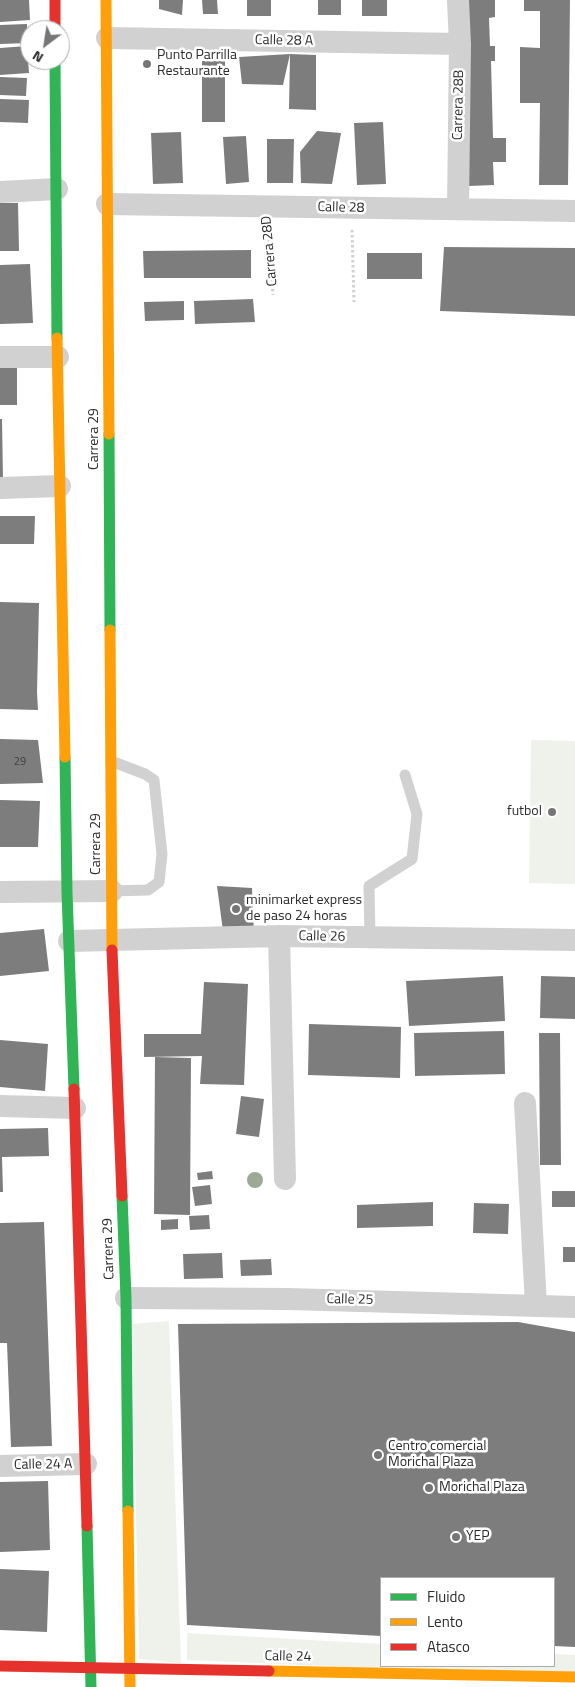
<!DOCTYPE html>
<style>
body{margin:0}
#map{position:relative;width:575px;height:1687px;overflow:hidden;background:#fff;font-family:"Titillium Web",sans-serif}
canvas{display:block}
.legend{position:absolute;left:380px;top:1577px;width:175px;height:90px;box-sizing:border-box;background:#fff;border:1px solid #ababab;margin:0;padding:6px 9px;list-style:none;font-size:15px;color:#2c2c2c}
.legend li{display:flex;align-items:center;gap:10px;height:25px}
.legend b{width:25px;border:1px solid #ababab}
.north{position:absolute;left:20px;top:20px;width:50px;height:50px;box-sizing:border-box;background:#fff;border:1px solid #ababab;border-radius:50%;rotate:211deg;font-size:14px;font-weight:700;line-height:20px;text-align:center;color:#2c2c2c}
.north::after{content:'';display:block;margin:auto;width:18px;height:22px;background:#767676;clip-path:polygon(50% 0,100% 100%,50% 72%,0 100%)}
</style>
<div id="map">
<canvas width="575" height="1687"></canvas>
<ul class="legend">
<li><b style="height:6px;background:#30b455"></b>Fluido</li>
<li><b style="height:6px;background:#ff9f0a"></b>Lento</li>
<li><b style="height:6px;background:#e5322d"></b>Atasco</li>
</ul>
<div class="north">N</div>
</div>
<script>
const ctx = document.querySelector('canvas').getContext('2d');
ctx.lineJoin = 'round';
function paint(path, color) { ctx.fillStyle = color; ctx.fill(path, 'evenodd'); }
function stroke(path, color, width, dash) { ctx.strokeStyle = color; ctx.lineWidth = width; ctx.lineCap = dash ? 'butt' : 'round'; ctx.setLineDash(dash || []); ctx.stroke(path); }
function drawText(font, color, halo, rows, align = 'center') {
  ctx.font = font + ' "Titillium Web",sans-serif'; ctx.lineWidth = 5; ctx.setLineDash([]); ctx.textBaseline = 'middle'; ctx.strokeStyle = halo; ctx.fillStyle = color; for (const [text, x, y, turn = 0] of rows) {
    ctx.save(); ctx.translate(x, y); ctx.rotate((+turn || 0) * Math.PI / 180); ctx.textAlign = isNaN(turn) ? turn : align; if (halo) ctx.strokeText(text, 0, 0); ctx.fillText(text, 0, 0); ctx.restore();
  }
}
paint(new Path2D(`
 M531,740L575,741V884L529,883Z
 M169,1321L181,1663L139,1659L132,1324Z
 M187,1633L381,1644V1666H554V1654L575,1655V1677L187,1660Z`), '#eef2eb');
paint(new Path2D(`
 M0,0H29L30,20L0,22Z
 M159,0H183L182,15L159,9Z
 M202,0H217L218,14H203Z
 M247,0H271V16H247Z
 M318,0H341V15H318Z
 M362,0H387V16H362Z
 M463,0H495V17L489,18L490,46H495V61H491L493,138H506V162H493L494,185L469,186Z
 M524,0H570L568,185H539L540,103H520V47L540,48V11H524Z
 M27,24L28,43L0,44V25Z
 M27,46L29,73L0,75V48Z
 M290,54L316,55V110L289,109L290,54L283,85L242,84L239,57Z
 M202,61H225V122H202Z
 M0,77L27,78L26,96L0,95Z
 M0,99L29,100L28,123L0,122Z
 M383,122L386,184L357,185L354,123Z
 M317,131L341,133L332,184L301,183L300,152Z
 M181,132L183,183L153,184L151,133Z
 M246,136L249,182L226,184L223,137Z
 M267,139H294L293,183H267Z
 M0,203H18L19,251H0Z
 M444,247L575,248V316L440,311Z
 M251,250V278H144L143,251Z
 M367,253H422V279H367Z
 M30,264L33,323L0,324V265Z
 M253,299L255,322L195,324L194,301Z
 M184,301V320L145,321L144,302Z
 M0,367H17V405H0Z
 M0,419H2L3,481H0Z
 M0,516H35L34,544H0Z
 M0,602L39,603L37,692L38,710L0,709Z
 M0,739L38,740L43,783L0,784Z
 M0,800L40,801L38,847H0Z
 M217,886L252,888L254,935L223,931Z
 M44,929L49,971L0,976V933Z
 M503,976L505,1021L409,1026L406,981Z
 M541,976L575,977V1019L540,1018Z
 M204,982L248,984L244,1085L200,1084L202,1056L144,1057V1034H201Z
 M309,1024L401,1027L400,1078L308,1075Z
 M504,1031L505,1074L415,1076L414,1033Z
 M539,1033H560L561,1165H540Z
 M0,1040L48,1044L45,1091L0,1087Z
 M155,1057L191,1058L190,1215L154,1214Z
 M241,1096L264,1099L259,1137L236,1134Z
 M48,1128L49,1156L2,1157L3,1192H0V1129Z
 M212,1171L213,1179L198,1180L197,1173Z
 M210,1185L212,1204L195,1206L192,1187Z
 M552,1191H575V1207H552Z
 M433,1202V1226L357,1228V1205Z
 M474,1203L509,1204L508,1234L473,1233Z
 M209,1215L210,1229L190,1230L189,1216Z
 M178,1219V1229L161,1230V1220Z
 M44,1222L52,1446L11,1447L7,1343H0V1223Z
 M563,1247H575V1262H563Z
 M222,1253L223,1278L184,1279L183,1254Z
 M271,1259L272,1275L241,1276L240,1260Z
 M518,1322L575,1332V1647L554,1646V1578H381V1636L187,1625L178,1324Z
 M48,1481L50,1550L0,1552V1482Z
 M0,1569L49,1571L47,1632L0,1630Z`), '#7d7d7d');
stroke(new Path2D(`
 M268,229L273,295
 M352,230L354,302`), '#d1d1d1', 3, [2.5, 2.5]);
stroke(new Path2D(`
 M111,761L145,774L154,780L162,854L159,882L148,890L112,891
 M370,938L369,886L412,859L417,814L405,775`), '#d1d1d1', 11);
stroke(new Path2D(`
 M107,38L460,44
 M0,192L57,189
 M107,204L575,211
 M458,209L460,44L458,0
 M0,357H58
 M0,488L60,486
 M0,892L112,891
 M279,936L285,1179
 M69,941L279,936L575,940
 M525,1103L536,1305
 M0,1106L75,1108
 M126,1298L288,1299L575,1307
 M0,1466L86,1464`), '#d1d1d1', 22);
stroke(new Path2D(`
 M55,60L57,338
 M109,434L110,630
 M65,757L67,892L74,1089
 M122,1196L126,1298L128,1511
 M87,1526L91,1687`), '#30b455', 11);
stroke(new Path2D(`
 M106,0L109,434
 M57,338L65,757
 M110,630L112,950
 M128,1511L130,1687
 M269,1671L575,1677`), '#ff9f0a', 11);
stroke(new Path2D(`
 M55,0V30
 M112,950L122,1196
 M74,1089L87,1526
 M0,1666L269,1671`), '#e5322d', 11);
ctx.fillStyle = '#9da995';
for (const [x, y] of [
 [255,1180]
]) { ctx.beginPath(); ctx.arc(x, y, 8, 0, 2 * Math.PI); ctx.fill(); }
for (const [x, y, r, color] of [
 [147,64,5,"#767676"],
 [552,812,5,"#767676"],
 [236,909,5,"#767676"],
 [378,1455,5,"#767676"],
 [429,1488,5,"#767676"],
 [456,1537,5,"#767676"]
]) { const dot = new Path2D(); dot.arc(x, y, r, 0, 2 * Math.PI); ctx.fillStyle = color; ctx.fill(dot); stroke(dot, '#fff', 2); }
drawText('11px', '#404040', null, [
 ["29",20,762]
]);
drawText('14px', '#2c2c2c', '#fff', [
 ["Calle 28 A",284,41,1],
 ["Carrera 28B",459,105,-89],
 ["Calle 28",341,208,1],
 ["Carrera 28D",270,251,-95],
 ["Carrera 29",95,439,-90],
 ["Carrera 29",97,844,-90],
 ["Calle 26",322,937,1],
 ["Carrera 29",109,1249,-92],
 ["Calle 25",350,1300,1],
 ["Calle 24 A",43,1465,-1],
 ["Calle 24",288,1657,1]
]);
drawText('14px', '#2c2c2c', '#fff', [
 ["Punto Parrilla",157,56],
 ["Restaurante",157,72],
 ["futbol",542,812,"right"],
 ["minimarket express",246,901],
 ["de paso 24 horas",246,917],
 ["Centro comercial",388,1447],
 ["Morichal Plaza",388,1463],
 ["Morichal Plaza",439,1488],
 ["YEP",466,1537]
], 'left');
</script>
